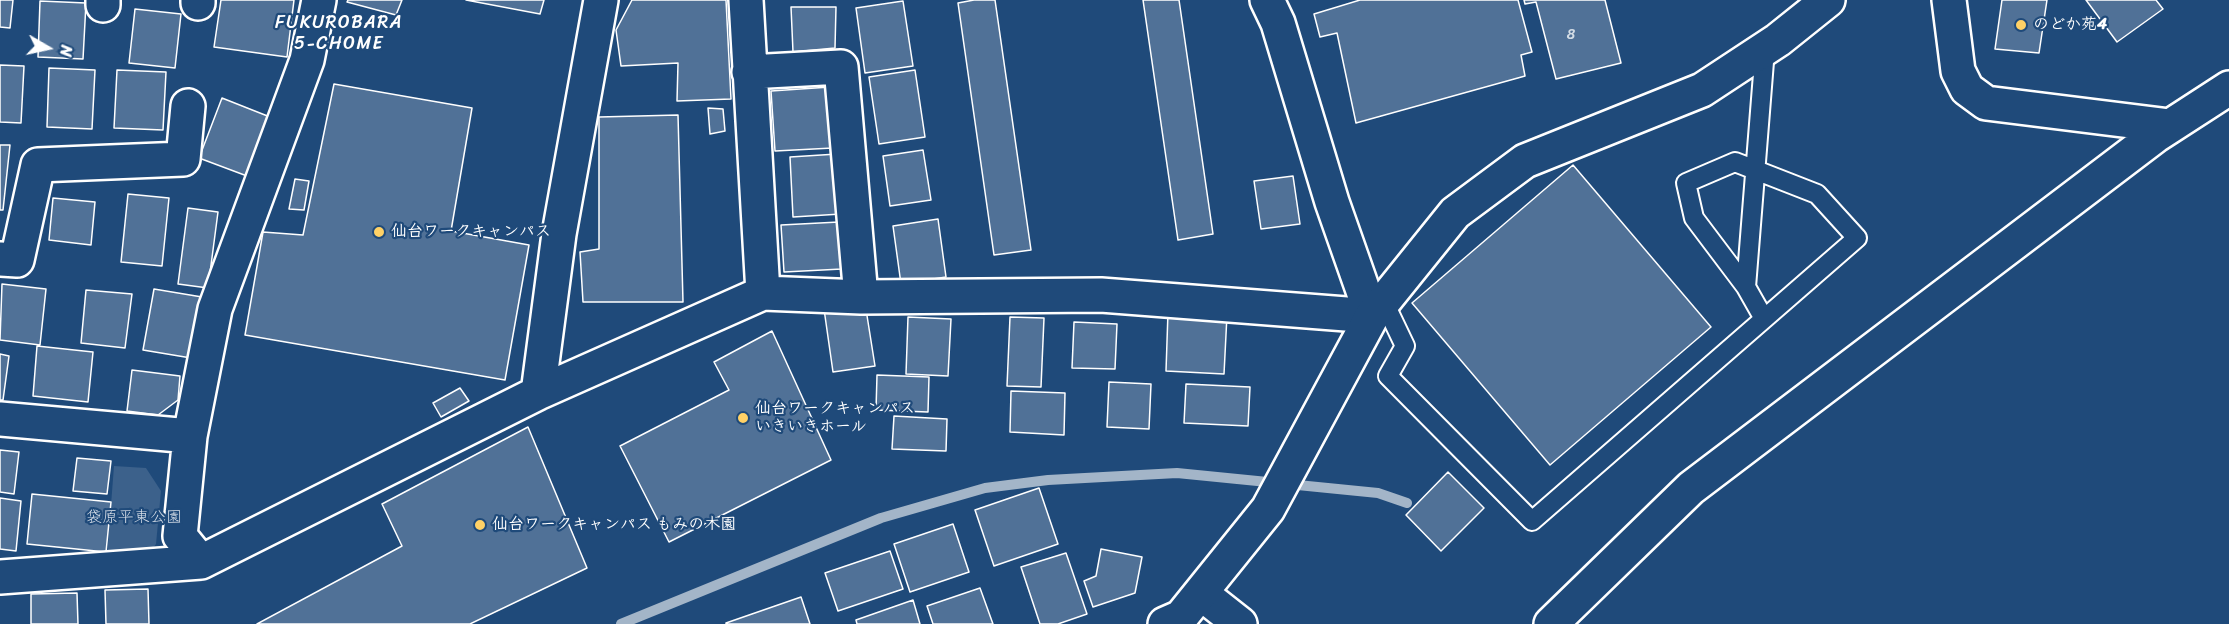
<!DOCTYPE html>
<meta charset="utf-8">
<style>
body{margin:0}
#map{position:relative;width:2229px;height:624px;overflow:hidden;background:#1f4a7a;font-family:Sriracha,sans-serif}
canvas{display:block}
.north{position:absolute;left:18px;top:18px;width:60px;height:60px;-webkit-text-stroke:4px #1f4a7a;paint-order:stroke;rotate:99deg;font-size:16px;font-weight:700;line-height:24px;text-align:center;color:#fff}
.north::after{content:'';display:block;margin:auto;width:21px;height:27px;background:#fff;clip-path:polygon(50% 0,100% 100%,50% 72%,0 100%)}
</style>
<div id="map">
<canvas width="2229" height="624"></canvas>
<div class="north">N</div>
</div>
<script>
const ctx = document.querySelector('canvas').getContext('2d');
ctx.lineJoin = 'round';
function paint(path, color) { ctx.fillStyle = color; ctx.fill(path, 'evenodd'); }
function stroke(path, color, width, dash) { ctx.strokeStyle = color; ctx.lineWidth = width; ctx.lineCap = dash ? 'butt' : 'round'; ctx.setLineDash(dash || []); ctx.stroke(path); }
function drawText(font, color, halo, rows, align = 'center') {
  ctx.font = font + ' Sriracha,"Klee One",sans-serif'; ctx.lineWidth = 4.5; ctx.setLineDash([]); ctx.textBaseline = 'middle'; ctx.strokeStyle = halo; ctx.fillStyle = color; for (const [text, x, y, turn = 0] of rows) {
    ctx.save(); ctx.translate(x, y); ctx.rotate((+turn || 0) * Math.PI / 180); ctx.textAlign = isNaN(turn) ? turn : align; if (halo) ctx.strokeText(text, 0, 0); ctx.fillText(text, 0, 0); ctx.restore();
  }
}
paint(new Path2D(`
 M114,466L146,468L161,491L156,544L143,561L107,557Z`), '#3c618b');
stroke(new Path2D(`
 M621,624L881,518L985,488L1048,480L1177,473L1378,493L1407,503`), '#a3b5c8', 10);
const building = new Path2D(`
 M0,0H13L10,28L0,27Z
 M221,0H294L287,57L214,47Z
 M348,0H402L396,15L347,2Z
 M466,0H544L540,14Z
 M632,0H726L731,99L677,101L678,63L621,66L616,30Z
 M974,0H995L1031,250L994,255L958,3Z
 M1143,0H1179L1213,234L1178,240Z
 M1360,0H1518L1532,52L1521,55L1525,76L1356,123L1337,33L1320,37L1314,14Z
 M1524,0H1605L1621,63L1556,79L1536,2L1525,4Z
 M2002,0H2047L2039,53L1995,49Z
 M2086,0H2156L2163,9L2117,42Z
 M40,1L86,3L83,59L38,57Z
 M903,1L913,66L865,73L856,8Z
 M791,7H836L835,48L793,52Z
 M135,9L181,14L175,68L129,63Z
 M0,65L24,66L21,123L0,122Z
 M49,68L95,70L92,129L47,127Z
 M117,70L166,72L163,130L114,128Z
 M915,70L925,137L879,144L869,77Z
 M334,84L472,108L451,231L529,245L505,380L245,335L263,232L303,235Z
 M830,87L833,148L775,151L771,91Z
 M222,98L270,117L247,176L199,158Z
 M708,108L723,109L725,131L710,134Z
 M678,115L683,302H583L580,252L599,249V117Z
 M0,145H10L3,210H0Z
 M923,150L931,200L890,206L883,156Z
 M837,154L841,214L793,217L790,157Z
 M1573,165L1711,327L1550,465L1412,303Z
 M1293,176L1300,224L1261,229L1254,181Z
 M295,179L309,181L304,210L289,209Z
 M128,194L169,198L162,266L121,262Z
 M53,198L95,202L91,245L49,240Z
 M188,208L218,212L208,288L178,284Z
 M938,219L946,277L901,284L893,226Z
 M839,222L842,269L784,272L781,225Z
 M2,284L46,289L40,345L0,340Z
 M154,289L202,297L191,358L143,350Z
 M86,290L132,294L125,348L81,343Z
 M865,303L875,366L833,372L824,309Z
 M1168,312L1227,315L1224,374L1166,371Z
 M908,317L951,319L948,376L906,374Z
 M1010,317L1044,318L1041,387L1007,386Z
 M1074,322L1117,324L1115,369L1072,368Z
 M772,331L831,460L669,542L620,446L729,390L714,362Z
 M37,346L93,352L88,402L33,396Z
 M0,354L9,356L3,400H0Z
 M132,370L180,376L178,400L158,415L127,411Z
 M877,375L929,377L928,412L876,410Z
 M1109,382L1151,384L1149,429L1107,427Z
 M1186,384L1250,387L1248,426L1184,423Z
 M460,388L469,401L441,417L433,403Z
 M1011,391L1065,393L1064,435L1010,432Z
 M894,416L947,419L946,451L892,449Z
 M528,427L587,568L470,624H257L402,546L382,504Z
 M0,450L19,452L14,494L0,492Z
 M77,458L111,461L107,494L73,491Z
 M1448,472L1484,508L1441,551L1406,515Z
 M1039,488L1058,544L994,566L975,510Z
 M32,494L111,502L106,552L27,544Z
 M0,498L21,501L16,551L0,549Z
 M953,524L969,572L910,592L894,544Z
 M1101,549L1142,557L1135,593L1093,607L1084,581L1096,576Z
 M890,551L903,589L838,611L825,573Z
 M1066,553L1087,614L1058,624H1040L1021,567Z
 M980,588L993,624H933L927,606Z
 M148,589L149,624H106L105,590Z
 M77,593L78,624H31V594Z
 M801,597L810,624H726V623Z
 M913,600L920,624H857L856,620Z`);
paint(building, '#507197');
stroke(building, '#fff', 1.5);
const service = new Path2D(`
 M1384,302L1405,346L1388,376L1532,521L1857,238L1817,194L1735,162L1686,183L1694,218L1746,287
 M1763,317L1746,287L1765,49`);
const minor = new Path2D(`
 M746,0L763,293L861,297L1101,295L1372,316L1332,202L1278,23L1267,0
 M1949,0L1958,71L1967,89L1986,103L2170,126
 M198,3V0
 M103,5V0
 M749,72L841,67L861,297
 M0,259L17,260L38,165L183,159L188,106
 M538,393L559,234L601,0
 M0,419L190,436L180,536L201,562
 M190,436L215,309L307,60L319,0
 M0,577L201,562L538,393L763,293
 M1202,594L1240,624
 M1551,624L1691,488L2155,136L2229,88`);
const tertiary = new Path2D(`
 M1165,624L1181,617L1268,509L1372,316L1455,213L1525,161L1702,90L1778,40L1828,0`);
stroke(service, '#fff', 22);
stroke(minor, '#fff', 38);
stroke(tertiary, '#fff', 38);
stroke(service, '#1f4a7a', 18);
stroke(minor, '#1f4a7a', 33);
stroke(tertiary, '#1f4a7a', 33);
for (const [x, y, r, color] of [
 [2021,25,6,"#ffd166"],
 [379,232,6,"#ffd166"],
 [743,418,6,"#ffd166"],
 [480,525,6,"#ffd166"]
]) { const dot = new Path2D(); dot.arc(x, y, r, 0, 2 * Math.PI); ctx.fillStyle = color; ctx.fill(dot); stroke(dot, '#1f4a7a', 2); }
drawText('14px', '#d3dce5', null, [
 ["8",1571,35]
]);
drawText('bold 16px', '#fff', '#1f4a7a', [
 ["のどか苑4",2033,25],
 ["仙台ワークキャンパス",391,232],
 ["仙台ワークキャンパス",755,409],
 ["いきいきホール",755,427],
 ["仙台ワークキャンパス もみの木園",492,525]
], 'left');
drawText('16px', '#d8dfe8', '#1f4a7a', [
 ["袋原平東公園",134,518]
]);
ctx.letterSpacing = '1.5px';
drawText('18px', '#fff', '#1f4a7a', [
 ["FUKUROBARA",339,23],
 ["5-CHOME",339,44]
]);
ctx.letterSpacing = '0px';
</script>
